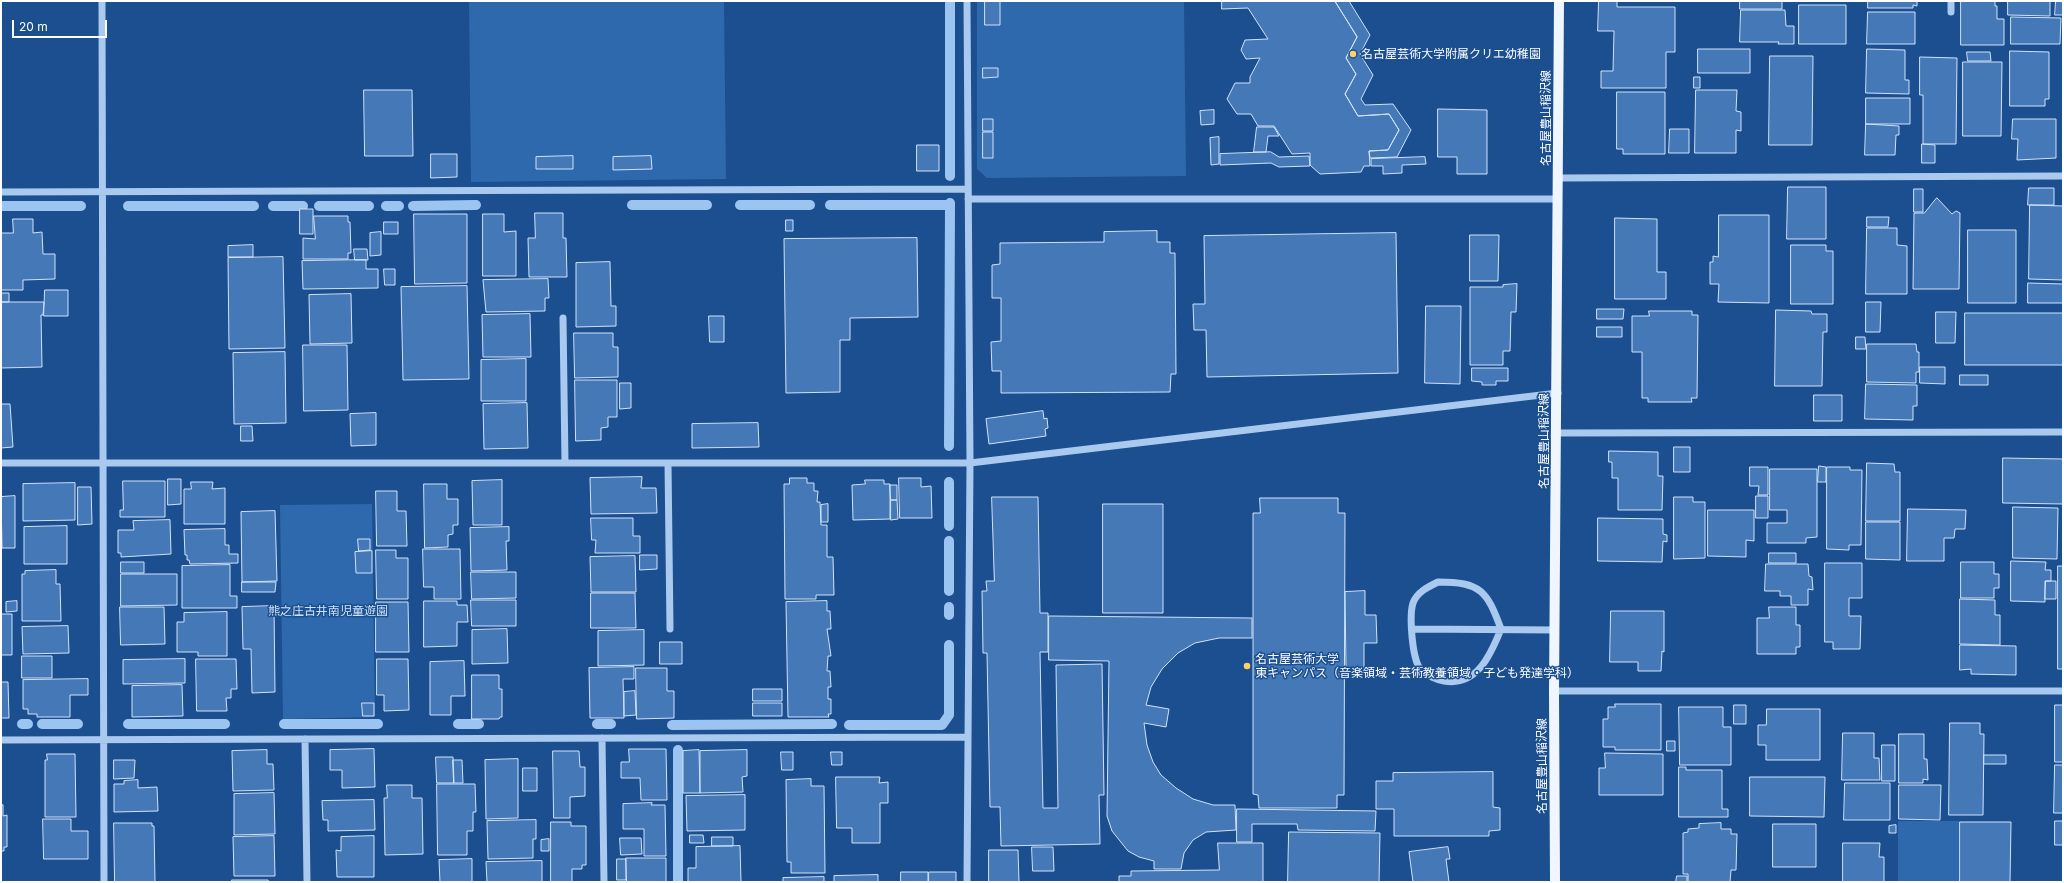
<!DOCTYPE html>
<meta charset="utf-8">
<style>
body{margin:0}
#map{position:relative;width:2064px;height:883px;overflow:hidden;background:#1b4f8f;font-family:Inter,sans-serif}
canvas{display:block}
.frame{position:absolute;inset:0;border:2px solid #fff;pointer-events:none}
.scale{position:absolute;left:12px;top:20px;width:95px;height:18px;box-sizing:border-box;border:2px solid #fff;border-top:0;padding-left:5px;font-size:12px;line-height:14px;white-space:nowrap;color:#fff;-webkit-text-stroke:3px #1b4f8f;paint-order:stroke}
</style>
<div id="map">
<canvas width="2064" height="883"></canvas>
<div class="frame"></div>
<div class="scale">20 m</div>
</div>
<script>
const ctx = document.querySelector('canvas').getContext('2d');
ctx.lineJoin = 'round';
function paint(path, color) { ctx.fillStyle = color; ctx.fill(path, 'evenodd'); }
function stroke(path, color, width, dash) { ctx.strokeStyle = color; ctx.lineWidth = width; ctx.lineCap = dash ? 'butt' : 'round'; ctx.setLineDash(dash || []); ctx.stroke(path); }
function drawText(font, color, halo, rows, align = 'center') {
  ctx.font = font + ' Inter,"Noto Sans JP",sans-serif'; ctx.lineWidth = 3; ctx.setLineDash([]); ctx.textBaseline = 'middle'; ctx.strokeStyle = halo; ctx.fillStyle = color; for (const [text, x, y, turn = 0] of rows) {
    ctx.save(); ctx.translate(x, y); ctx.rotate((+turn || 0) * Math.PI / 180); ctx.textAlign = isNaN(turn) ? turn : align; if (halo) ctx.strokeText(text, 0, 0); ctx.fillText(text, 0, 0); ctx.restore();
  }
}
paint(new Path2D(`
 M469,1H724L726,179L471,182Z
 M977,1H1184L1186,176L987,178L977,169Z
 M372,504L375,717L283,719L280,505Z
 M1898,821H1959V882H1898Z`), '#2e69ad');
stroke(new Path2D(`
 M950,176V1
 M632,205H707
 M740,205H810
 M830,205H950
 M1,206H81
 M128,206H254
 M273,206H303
 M319,206H369
 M386,206H399
 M413,206L476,205
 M949,446L950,203
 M949,526V482
 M949,541V591
 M949,607V615
 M22,724H28
 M42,724H78
 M128,724H225
 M284,724H378
 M458,724H479
 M597,724H611
 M672,725L832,724
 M849,725H942L949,715V645
 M678,882V750`), '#9cc4f0', 10);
const building = new Path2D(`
 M985,1H1000V25H985Z
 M1222,1H1335L1357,37L1346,58L1356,74L1345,94L1358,116L1389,114L1399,130L1388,150L1369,151L1370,166H1364L1361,172L1320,174L1310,165V153L1292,154L1274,126H1258L1251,114H1237L1227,99L1235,83H1250V77L1260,58L1246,59L1241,50L1245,40L1268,39L1248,8L1222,9Z
 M1335,1H1349L1370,35L1360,54L1373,75L1361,99L1365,105L1393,104L1411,130L1397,157L1370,158L1369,151L1388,150L1399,130L1389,114L1358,116L1345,94L1356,74L1346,58L1357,37Z
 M1599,1H1617V7H1675V52H1666V88H1601V71H1613L1614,31H1598Z
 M1740,1H1782V9H1740Z
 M1868,1H1917V6L1913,5V8H1868Z
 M1961,1H1995V6H1997V19H2004V45H1961Z
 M2008,1H2050V16L2008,15Z
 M2056,1H2063V15H2055Z
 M1799,5H1846V44H1799Z
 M1741,10H1785L1786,26H1794V44H1778L1779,42H1740Z
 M1868,12H1915V44H1867Z
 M2011,17L2061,18L2060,44H2011Z
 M1698,49H1750V73H1698Z
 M1867,49L1905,50V80H1909V94L1866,93Z
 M2010,51L2049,52V99H2045V106H2010Z
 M1967,52H1990L1991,61H1968Z
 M1770,56H1813L1812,145H1769Z
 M1920,57L1957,58L1956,144H1923V95H1920Z
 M1963,62H2002L2001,136H1963Z
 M983,68H998V77L983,78Z
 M1694,77H1700V88H1694Z
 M364,90H412L413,156H365Z
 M1696,90H1737L1736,111L1741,112V131L1736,130V153H1695Z
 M1617,92H1665V154H1623V149H1617Z
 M1866,98H1910V124H1866Z
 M1438,109L1487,110V174H1457V157H1438Z
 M1214,110V124L1201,125L1200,111Z
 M983,119H993V131H983Z
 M2013,119H2056V158L2017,160L2018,139H2012Z
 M1866,124L1899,126V135H1896L1895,155H1865Z
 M1257,127H1274L1279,136H1268L1266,152H1254Z
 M1670,129H1689V153H1669Z
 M983,132H993V158H983Z
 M1219,137V164L1211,165L1210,138Z
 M1922,144L1935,145V163H1922Z
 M917,145H939V171H917Z
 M1271,152L1279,157L1309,156L1310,166L1279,167L1271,163L1220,165V154Z
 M431,154H457V177L431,178Z
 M573,156V169H536V157Z
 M651,156L652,169L613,170V157Z
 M1425,157L1426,164L1402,165V173L1383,174V166H1371V159Z
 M1788,187H1826V239H1787Z
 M2029,188H2054V205H2028Z
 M1914,189H1923V212H1914Z
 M1937,198L1952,214L1956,211L1960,213L1959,289H1913L1914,213H1924Z
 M2030,205L2063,206V280L2029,279Z
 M300,209H313V234H300Z
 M535,213H563V238H566L567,277H529L528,238H535Z
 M414,214H467V283L415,284Z
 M483,214H504V232L516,231V276H483Z
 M1719,215H1769V303L1718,302L1719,284H1710V262H1713V256L1718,257Z
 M314,216H348V222H350L351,253H348V259H303V238L315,239Z
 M1867,217H1889L1888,227H1867Z
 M1615,218L1657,219V272H1666V299H1615Z
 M13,219H33V233L42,232L43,254H55V279L23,280V290H1V233H13Z
 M786,220H793V231H786Z
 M384,222H398V234H384Z
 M1867,228H1897V245L1907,246V294H1866Z
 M1968,230H2016V303H1968Z
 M1157,231V242H1170V253H1175L1176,374H1171L1170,392L1001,393V371H992L991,342L1001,341V298H992V265L1000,264V243L1104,242V232Z
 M381,232V255L370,256V233Z
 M1396,233L1398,373L1207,377L1206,330H1194L1193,304H1205L1204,236Z
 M1470,235H1499L1498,281H1470Z
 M917,238L918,317L850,318V340H840V392L786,393L784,239Z
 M253,245V257H228V246Z
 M1791,245H1826V251H1833V304H1791Z
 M354,249H367L368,260H355Z
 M283,257L285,348L229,349L228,258Z
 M366,260V269H378V288L303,289L302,261Z
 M610,262L611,306H616V326L576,327V263Z
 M384,269H395V285H385Z
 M548,279L549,298H545V311L486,312L483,280Z
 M2028,283L2063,284V303H2028Z
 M1517,284L1516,312H1511L1510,351H1503V365H1470V287H1503V285Z
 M467,286L469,379L403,380L401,287Z
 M45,290H68V316H44Z
 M1,293H9V302H1Z
 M351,294L352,343L310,344L309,295Z
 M1,302H44L43,315H41L42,367L1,368Z
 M1866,302H1881L1880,332H1866Z
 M1426,306H1461L1460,384L1425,383Z
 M1597,309H1624L1623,319H1597Z
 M1776,310L1811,311L1812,314H1827V332H1823L1822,386H1775Z
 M1649,311H1692V315H1698L1697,398H1691L1692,402H1648V398H1642V352H1632V316H1649Z
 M1936,312H1956L1955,343H1936Z
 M1965,313H2063V365H1965Z
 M530,314L531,357H483L482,315Z
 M709,316H724V342H710Z
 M1597,327H1622V337H1597Z
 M574,333H613V347H618V377L575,378Z
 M1856,337H1865L1866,349H1856Z
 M1867,344H1916L1917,352H1919V372H1916V383L1867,382Z
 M303,345H347L348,410L304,411Z
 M285,352L286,423L234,424L233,353Z
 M526,359V401H481V360Z
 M1920,367H1945V384L1920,383Z
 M1472,368H1508V381H1496V385H1482V382L1472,381Z
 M1960,375H1988V385H1960Z
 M575,380H617V417H608V427L601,428V440L576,441Z
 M620,383H631V408L620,409Z
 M1866,384L1917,385V406H1913V420L1865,419Z
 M1814,395H1842V421H1814Z
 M527,403L528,448L484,449L483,404Z
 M1,404H10L13,447L1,448Z
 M1043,411L1044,419L1047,418L1048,428L1045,429L1046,436L989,444L986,419Z
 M376,413V445L351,446L350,414Z
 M758,423L759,447L692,448V424Z
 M241,426H252L253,441H241Z
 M1674,447H1690V472H1674Z
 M1609,451L1658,452V476H1663L1662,510H1618V478H1612V462H1609Z
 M2003,458L2063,459V504L2003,503Z
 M1867,463L1894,464L1895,472H1900V521H1866Z
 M1819,466L1826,467V482H1818Z
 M1750,467H1768V495H1758L1759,486H1750Z
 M1827,467H1850V470H1862L1861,545H1849V550L1827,549Z
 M1770,469H1817V537L1806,538V543H1767V523H1787V510H1770Z
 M642,477L641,488H656L657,513L591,514L590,478Z
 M790,478H807V483H814V491H818L817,502H820L821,525H827V557H833L834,595H816V599H785L784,484H789Z
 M899,478H921V487L931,486L932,518H900Z
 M168,479H181V504L168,505Z
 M502,480V525H473L472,481Z
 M865,480H884V484H890V519L853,520L852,485L865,484Z
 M123,481H165V517H120V510H123Z
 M191,482H213L212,489L225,488V524H184V489H191Z
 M75,483V520L23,521V484Z
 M424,484H447V499H458V525H453V534L448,535V547L425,548Z
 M890,485H897V500H891Z
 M78,487H91L92,524L78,525Z
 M376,491H397V511H406L407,546H377Z
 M15,496V548H2L1,497Z
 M1756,496H1768V518H1756Z
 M992,497H1038L1040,613H1048V652H1040L1043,808H1058L1056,665L1102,664L1104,795H1099L1100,844L1001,846L1000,807H990L987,653H983L982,591H987L986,581H994Z
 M1674,497H1693V502H1705V558L1674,559Z
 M1260,498H1338V513H1345L1344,795H1337V808H1259L1258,795L1253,794V513H1260Z
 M891,500H897L898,519L891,520Z
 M828,504V522H821V505Z
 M1103,504H1163V613H1103Z
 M2013,507L2058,508L2057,559L2013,558Z
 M1908,509L1966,510L1965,529H1955L1954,538H1944V561H1907Z
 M1708,510H1754V541L1746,540V557L1708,556Z
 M275,511L277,581L242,582L241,512Z
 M591,518H633V536H640V553H595L596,540H592Z
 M1598,518L1663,519V534L1667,535V542L1663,541L1662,562L1598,561Z
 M170,520L171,554L121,557V553H118V530H134L133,521Z
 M1866,522H1900V560L1866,559Z
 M67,526V564H24V527Z
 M509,527V541H506L507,570L471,571L470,528Z
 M225,529V545H229V554H238V563L190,564L189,560H187V555H185L184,530Z
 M358,539H370V550L359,551Z
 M423,549H460L461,599H434V587H424Z
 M376,550H396V558H408V599H377Z
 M372,551V573H356L355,552Z
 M1769,553H1796V563H1769Z
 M640,555H657V569L640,570Z
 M635,556L636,592H591L590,557Z
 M2011,561L2046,562L2045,570H2051V581H2045V602L2011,601Z
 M121,562H144V573H121Z
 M1961,562H1994V574H1999V588H1994V598H1961Z
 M1825,563H1862V598H1849V616H1861L1860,649H1833V642H1825Z
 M1766,564H1808L1809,576L1812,577L1813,590L1808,589V605H1791V596H1780V591H1765Z
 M230,565V596H237V608H182V566Z
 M2058,566H2063V669H2058Z
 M56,570V584H60L61,621H22V574H25V571Z
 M471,572H516V598L472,599Z
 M121,574H177V605L121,606Z
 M2046,581H2056V599H2045Z
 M242,582H276L275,592H242Z
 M1365,591V615H1376L1377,643H1364V668H1346L1345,592Z
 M591,593H635L636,628H591Z
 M1960,599L1995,600V615H2000V645L1960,644Z
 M471,600H516V626H472Z
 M17,601V611L6,612V602Z
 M424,601H457V605H467L468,622H457V646L424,647Z
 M827,601V611H830L831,629H827L831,656H828L827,671H830L831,687H828V699H831V714H828L829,717H788L786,602Z
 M376,602H408L409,652H376Z
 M274,606L275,692L252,693L251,649H243L242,607Z
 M120,607H164L165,644L121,645Z
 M1769,607H1796V625H1800V647H1796V654H1757V618H1769Z
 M1611,611H1664V652L1662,651L1661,671H1638V662H1610Z
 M227,612V656H198V652H177V622H184V613Z
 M1,614H12V655H1Z
 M1049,616L1252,618V638H1219L1195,643L1178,653L1162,669L1151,687L1146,705L1169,709L1166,727L1144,723L1147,745L1153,762L1161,775L1176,788L1193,799L1213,805H1235L1236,830L1206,832L1193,840L1184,853L1181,869H1154V861L1139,857L1128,851L1112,831L1107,816L1109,661L1049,660Z
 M68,626L69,653L23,654L22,627Z
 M507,629L508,663L472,664V630Z
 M644,630V665L598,666V631Z
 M660,642H682V664H660Z
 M1960,645L2016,646V675L1971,674V669L1960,670Z
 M22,656H52V678H22Z
 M185,659V683L123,684V660Z
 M196,659H236L237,689H231V698H226L227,711H197Z
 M377,659H408L409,710L384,711V695H377Z
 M464,661L465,696H451V715H430V662Z
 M634,667V679H623L624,718H590L589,668Z
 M636,668H667V691H674V718L637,719Z
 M472,675H499V689H502V717H500L499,719H472Z
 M88,679V695H70V717H37V714H28V709H23V680Z
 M1,682H8L9,718H1Z
 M182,685L183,716L132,717V686Z
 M753,689H782V701H753Z
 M635,691L636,715L624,716V692Z
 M362,703H374V716H363Z
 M753,703H782V716H753Z
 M1615,704H1661V750H1615V747H1603V719H1608V707H1615Z
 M1734,705H1746V724H1734Z
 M2055,705H2063V762H2055Z
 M1679,707H1723V727H1731V765H1680Z
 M1767,709H1820V760H1766V745H1758V725H1766Z
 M1950,723H1980V734H1984L1983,815H1949Z
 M1843,733H1874V758H1879L1880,780H1842Z
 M1899,734H1924V759H1927L1928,780L1923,779V783H1899Z
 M1667,741H1675V751H1667Z
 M1882,745H1895V781H1882Z
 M374,749L375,787L342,788V770H330V750Z
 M629,749H666L667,800H641L640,778H621V762H629Z
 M267,750V764H273L274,790L233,791L232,751Z
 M699,750L700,793H683V751Z
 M747,750V776L742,777L743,792L700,793V751Z
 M553,751H579L580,767H585V796L570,797V818H554Z
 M781,752H793V770H782Z
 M831,752H842V765H832Z
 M1605,753L1663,754V795H1599V768H1605Z
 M47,754H75L76,817H45V760H47Z
 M1984,755H2006V764H1984Z
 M436,757H453L454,783H437Z
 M518,759V818L486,819L485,760Z
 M114,760H135L134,778L114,779Z
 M453,760H462L463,783H454Z
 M2055,765H2063V813H2054Z
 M1679,767H1686V770H1722V809H1728V817H1679Z
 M523,768H537V791H523Z
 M1493,772V807L1500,808V830L1489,831V836H1394V809H1376V781H1393V773Z
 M836,777H880L879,783L888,782V803H880V843H852V828H837Z
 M1750,777H1825L1824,817L1750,816Z
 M811,779V786H824L825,873H791V862H787L786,780Z
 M138,780V788L157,787L158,811L114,812V784H124V781Z
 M1845,783H1890V820H1844Z
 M437,784H475L476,812H473V831H467V855H438Z
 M387,785H412V798H422L423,854L385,855L384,798H387Z
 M1899,785H1941L1940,820L1899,819Z
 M274,793L275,834L234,835V794Z
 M745,795V830L687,831L686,796Z
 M374,800L375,830L328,831V820H323L322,801Z
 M652,803L651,805H665L666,856H644V829H623V804Z
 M3,805V816L7,815V847H4V851H1V806Z
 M1237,809L1376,811L1375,831L1298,830L1297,824H1252V842H1237Z
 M43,819H71V831H88V859H44Z
 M536,820V839H533V858L488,859L487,821Z
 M2055,821H2063V845H2055Z
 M551,822H571V826H586V865H582V869H572V882H551Z
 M1960,822H2011L2010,882H1960Z
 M114,823H152V826H154L155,882H115Z
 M1721,823V829H1731V834H1737L1736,870H1731L1730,882H1688V874H1683V833L1688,832V829L1699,828V824Z
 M1773,824H1816V867H1773Z
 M1896,825V833H1889V826Z
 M1289,832L1380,833L1379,882H1288Z
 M690,835H703L704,843H690Z
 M274,836L275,876H234L233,837Z
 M374,836V877H337L336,850L341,851V837Z
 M712,837H733V846H712Z
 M620,838H641L642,854L621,855Z
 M549,839V851H541V840Z
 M1218,843H1263V882H1119V876H1131V871L1219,870Z
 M1843,843H1880L1879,857H1884V882H1843Z
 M740,846L741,882H688V868H696V847Z
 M1032,847H1053L1054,871H1033Z
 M1448,847L1450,859H1446L1449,882H1413L1409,852Z
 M989,850H1018L1019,882H989Z
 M626,858H666V882H627Z
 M472,859V882H440L439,860Z
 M617,859H626V880H617Z
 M542,861V882H487L486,862Z
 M901,872H928V882H901Z
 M929,872H956V882H929Z
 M878,875V882H834V876Z
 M1677,876H1687V882H1676Z
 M824,877V882H783V878Z
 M232,880H268L269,882H232Z`);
paint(building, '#4478b7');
stroke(building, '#cfe3fa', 1);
stroke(new Path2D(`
 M102,1L104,882
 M967,1L970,463L967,882
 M1951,12V1
 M1559,178L2063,176
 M1,192L968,189
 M968,199H1558
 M563,318L565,463
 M1557,433L2063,432
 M1,463H970L1558,393
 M668,463L670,629
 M1438,582C1481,582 1487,591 1501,629C1491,654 1477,687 1444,681C1437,680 1425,675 1420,669C1412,657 1409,616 1413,603C1417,592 1428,587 1438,582Z
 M1412,629L1555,630
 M1554,691H2063
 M602,738L604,882
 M305,739L307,882
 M1,740L967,737`), '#a9c9ee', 7);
stroke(new Path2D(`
 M1555,882L1554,691L1559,1`), '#f0f6ff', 10);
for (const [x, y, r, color] of [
 [1353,54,4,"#ffd166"],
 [1247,666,4,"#ffd166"]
]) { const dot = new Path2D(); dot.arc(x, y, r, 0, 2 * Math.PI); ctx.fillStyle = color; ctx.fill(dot); stroke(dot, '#1b4f8f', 1.5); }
drawText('12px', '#fff', '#1b4f8f', [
 ["名古屋芸術大学附属クリエ幼稚園",1361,54],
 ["名古屋芸術大学",1255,659],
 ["東キャンパス（音楽領域・芸術教養領域・子ども発達学科）",1255,673]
], 'left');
drawText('12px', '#fff', '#1b4f8f', [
 ["名古屋豊山稲沢線",1546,118,-90],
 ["名古屋豊山稲沢線",1544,441,-90],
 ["名古屋豊山稲沢線",1542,766,-90]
]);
drawText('12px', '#cfe3fa', '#1b4f8f', [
 ["熊之庄古井南児童遊園",328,611]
]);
</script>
